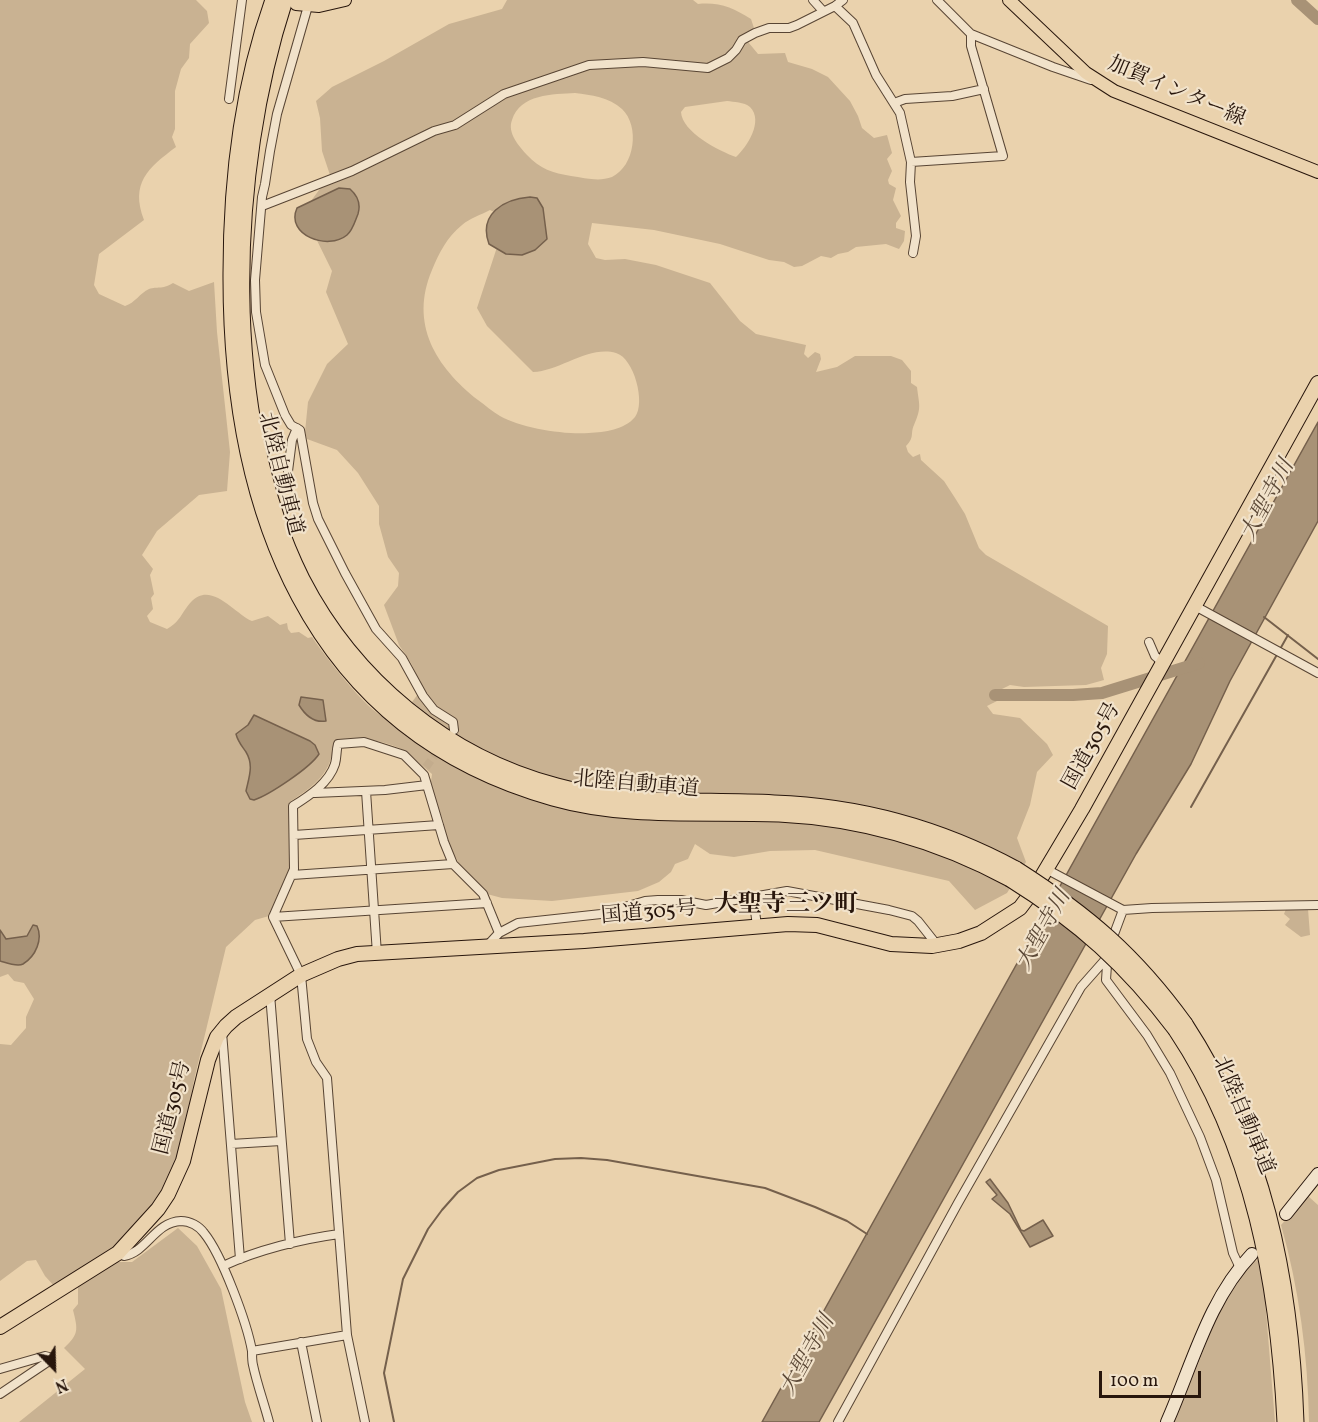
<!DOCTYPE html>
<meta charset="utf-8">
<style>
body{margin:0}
#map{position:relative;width:1318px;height:1422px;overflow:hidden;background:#ead2ad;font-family:Vollkorn,serif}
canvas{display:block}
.north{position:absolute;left:24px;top:1338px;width:60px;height:60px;-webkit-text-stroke:4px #f1e2ca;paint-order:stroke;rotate:157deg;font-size:16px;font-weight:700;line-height:24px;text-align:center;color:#28160c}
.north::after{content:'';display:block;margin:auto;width:21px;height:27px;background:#28160c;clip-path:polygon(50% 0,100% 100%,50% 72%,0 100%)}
.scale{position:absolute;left:1099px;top:1371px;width:102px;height:27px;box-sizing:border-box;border:3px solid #28160c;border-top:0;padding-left:8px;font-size:18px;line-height:21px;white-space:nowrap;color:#28160c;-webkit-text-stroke:4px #f1e2ca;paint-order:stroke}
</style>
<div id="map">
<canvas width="1318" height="1422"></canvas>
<div class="north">N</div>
<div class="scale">100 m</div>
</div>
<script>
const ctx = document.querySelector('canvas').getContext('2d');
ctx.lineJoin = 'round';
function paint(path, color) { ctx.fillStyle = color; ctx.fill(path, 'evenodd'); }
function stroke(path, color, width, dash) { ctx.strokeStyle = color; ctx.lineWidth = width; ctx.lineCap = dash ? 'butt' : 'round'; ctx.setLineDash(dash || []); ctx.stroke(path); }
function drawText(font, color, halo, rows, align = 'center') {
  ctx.font = font + ' Vollkorn,"Noto Serif JP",serif'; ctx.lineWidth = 4.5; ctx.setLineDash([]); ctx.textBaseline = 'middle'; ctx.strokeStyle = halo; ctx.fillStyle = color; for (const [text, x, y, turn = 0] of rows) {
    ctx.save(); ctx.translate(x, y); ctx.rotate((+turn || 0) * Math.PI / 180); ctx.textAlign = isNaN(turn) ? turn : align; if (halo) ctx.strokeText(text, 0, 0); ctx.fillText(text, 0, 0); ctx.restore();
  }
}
paint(new Path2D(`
 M0,0H196L207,11L209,23L190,44L189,58L181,69L175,91V129L172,137L176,147C148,168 130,183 144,220L99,254L94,285L99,294L125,306C135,303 140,293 149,289C158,286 161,290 173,283L189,291L214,282L217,332L230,452L227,491L199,495L157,531L142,555L153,569L150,575L154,594L151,598L153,609L147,616L150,622L167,629C181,621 181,613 191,602C211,580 235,614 252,621L268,616L280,625L287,623L288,629L291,633L299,632L308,638L312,637C322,652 373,720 389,718C404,716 415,699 422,687L411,663L399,645L384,605L398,586L399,573L388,557L379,524V506L358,473L337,450L307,439L305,432L308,402L327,364L348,344L326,292L332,271L303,212L330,175L322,151L320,118L316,101L332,87L384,61L449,24L502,9L507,0H693L698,4C720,2 733,8 751,19L754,28L744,37L758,54L785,53L788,62L812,69L828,77L850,101L858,116L862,128L874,138L887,135L892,153L887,159L892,171L888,180L889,184L896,188L893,200L901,216L896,223V228L905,231L904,241L899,249L886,244L856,247L848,252L838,254L831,258L821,256L802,266L794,267L784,262L769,260L720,244L654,230L592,223L588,244L596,258L605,260L625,259L656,265L710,283L740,321L756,334L806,345L804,354L808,358L815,352L820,354L821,359L816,372L837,367L855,356H891L902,360L911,371V383L917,387C919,405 922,407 914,425C910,434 915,437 906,446L908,452L913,457L920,454L921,460L944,481L955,498L965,514L979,548L986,555L1108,626L1107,654L1101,668L1104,680L1086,685L1024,687L1010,685L998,691L997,701L987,706L993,714L1020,718L1047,744L1053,755L1037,772L1030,805L1017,838L1026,862L1007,893L975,910L949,881L815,850L770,851L734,857L710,854L695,844L688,859L675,864L671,872L659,882L638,891L552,901L502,898L487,894L460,865L446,840L443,820L430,789L432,774C422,766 413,757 403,750C387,741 352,735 335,741C331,773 317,784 291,801L289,805L292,841L289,874L269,916L255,920L226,947L194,1080L182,1147L165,1191L113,1249L55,1287L45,1276L36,1260L27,1261L0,1281V1044L11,1045L26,1028V1017L34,999L24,983L14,981L8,974L0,977ZM575,93C591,95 609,97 622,109C640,126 635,166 612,177C599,182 585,178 571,176C553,173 540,169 527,155C519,146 507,133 512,120C520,94 553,94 575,93ZM727,101C734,102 744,102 750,107C764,121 747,147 736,157C719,151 682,132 681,112L685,107ZM490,210L498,214L500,238L477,308L487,326L533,372C560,371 589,345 616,353C634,358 646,403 635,417C624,430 605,432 589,433C565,435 521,428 500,416C493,412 485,405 478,400C436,367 409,324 432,270C439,253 447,237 462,225C470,218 481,215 490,210Z
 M1286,909H1308L1310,935L1301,937L1285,925L1290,919L1284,914Z
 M1308,1196L1318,1205V1422H1309C1308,1356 1299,1288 1281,1225Z
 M178,1228L197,1246L221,1289L245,1402L252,1422H19L85,1369L64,1348C79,1334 78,1330 73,1310L78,1304V1285L117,1262H132Z
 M1259,1259L1265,1299L1275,1422H1174C1181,1401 1190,1382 1199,1362C1212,1330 1227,1276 1259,1259Z`), '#c9b292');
const water = new Path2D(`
 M339,188L350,189C358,196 361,204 358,214C355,221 353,230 347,235C328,251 285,235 297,208Z
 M530,197L537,198L543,208L547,239L535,250L522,255L506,254L489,244C478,214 504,199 530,197Z
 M1318,422V521L1230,681L1191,764L1136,854L819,1422H762Z
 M301,697L323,700L326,721C314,723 305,715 299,705Z
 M254,715L310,741L315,745L319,754C310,768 269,795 254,800L250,799L246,791C249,777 254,765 246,752C242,746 238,742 236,734L248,725Z
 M33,925L37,926C43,939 36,956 23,964C17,967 7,963 0,961V930L6,939L27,936Z
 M990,1179L1008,1203L1021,1230L1024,1231L1043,1220L1053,1236L1030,1247L1010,1214L992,1199L997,1195L986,1182Z`);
paint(water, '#a89276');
stroke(water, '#75604c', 1.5);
stroke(new Path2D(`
 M1264,617L1318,659
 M1191,807L1288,635
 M394,1422L384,1373L403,1279L428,1229L442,1210L458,1192L477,1178L499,1170L555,1159L581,1158L607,1160L765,1188L815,1207L847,1221L867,1234`), '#75604c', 2);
stroke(new Path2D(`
 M1297,0L1318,19
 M995,695H1073L1102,693L1199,663`), '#a89276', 12);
stroke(new Path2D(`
 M426,767L442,746`), '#c3ac8d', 8, [8, 4]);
const minor = new Path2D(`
 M813,0L823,11
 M937,0L971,34L1053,67L1091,80
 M308,6L277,114L270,151L265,184L262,197L255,280L256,312L265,365L285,415L291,425L300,430L313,503L318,519L345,573L376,629L402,658L423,696L434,710L453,722L454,730
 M835,6L853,23L876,75L900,113L911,162L910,182L916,236L913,253
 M229,99L242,0
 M894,103L905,99L952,96L984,89
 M911,162L1003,156L971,46V34
 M262,206L352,171L434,131L455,125L504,94L589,65L643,62L708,68L728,58L736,50L742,40L755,33L769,28H789L797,25L835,6L843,0
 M288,471L292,440L297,428
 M1195,606L1318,673
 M1149,642L1155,656L1163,663
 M366,791L377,954
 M315,793L385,790L427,785
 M294,835L439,825
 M1046,869L1123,910L1152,908L1318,905
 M292,875L453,864
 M753,896L757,926
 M273,917L487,903
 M487,946L499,933L518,923L601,914L645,901L658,900H681L706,905L787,891L889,910L912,916L918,921L937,945
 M1104,961L1107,965L1106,980L1147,1035L1170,1073L1200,1137L1216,1180L1233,1253L1240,1268
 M270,994L290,1244
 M222,1032L240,1259
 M231,1144L281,1141
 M118,1253L124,1256C147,1252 155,1222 181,1221C190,1221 199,1226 204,1233C222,1255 247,1323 252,1351C252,1356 252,1361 253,1365C257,1384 264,1403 269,1422
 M223,1266C257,1250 302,1239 339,1234
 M301,1342L317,1422
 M252,1351L347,1335
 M0,1369L45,1356L49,1357V1361L0,1394
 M365,1422L347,1335L327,1078L316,1062L307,1039L301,975L273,917L294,869L293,806C309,796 329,783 335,764C337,757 336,751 338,744L364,742L404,755L424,775L444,842L453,864L483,894L499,933
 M838,1422L958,1203L1081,987L1104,961L1123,910`);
const secondary = new Path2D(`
 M1286,1214L1318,1174
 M1167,1422C1192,1366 1208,1300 1252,1254`);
const primary = new Path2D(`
 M1009,0L1086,73L1114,91L1318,172
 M296,4L319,6L345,0`);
const trunk = new Path2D(`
 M0,1327L118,1253L158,1209L168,1194L183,1161L208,1060L217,1037L226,1026L236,1017L301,975L338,959L357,954L584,941L788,924L817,925L891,944L932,946L959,941L981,933L1020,908L1035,888L1082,809L1318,383`);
const motorway = new Path2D(`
 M273,0C242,86 231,182 231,273C230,506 307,729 553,798C627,819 704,811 779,814C861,818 938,840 1010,879
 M285,0C229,171 220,415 302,579C354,680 447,757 557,786C628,806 701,799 774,803C861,806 940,828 1016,869
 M1185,1024C1264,1145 1291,1279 1296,1422
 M1176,1030C1254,1147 1278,1284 1285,1422`);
stroke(minor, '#584534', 10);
stroke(secondary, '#28160c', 14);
stroke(primary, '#28160c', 14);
stroke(trunk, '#28160c', 16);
stroke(motorway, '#28160c', 17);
stroke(minor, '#f1e2ca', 8);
stroke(secondary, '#f1e2ca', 12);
stroke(primary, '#ead2ad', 12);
stroke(trunk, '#ead2ad', 14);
stroke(motorway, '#ead2ad', 15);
const motorwayBridge = new Path2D(`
 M1016,869C1088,915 1135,955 1185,1024
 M1010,879C1079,922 1127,965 1176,1030`);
stroke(motorwayBridge, '#28160c', 17, []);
stroke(motorwayBridge, '#ead2ad', 15);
drawText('21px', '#28160c', '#f1e2ca', [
 ["加賀インター線",1176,93,23],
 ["北陸自動車道",279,474,76],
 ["国道305号",1093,747,-61],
 ["北陸自動車道",636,786,5],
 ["国道305号",649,914,-5],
 ["国道305号",174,1108,-76],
 ["北陸自動車道",1242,1116,67]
]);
drawText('italic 22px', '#5b4836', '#f1e2ca', [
 ["大聖寺川",1269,501,-62],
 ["大聖寺川",1045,931,-61],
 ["大聖寺川",809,1356,-61]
]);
drawText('bold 24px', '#28160c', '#f1e2ca', [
 ["大聖寺三ツ町",786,907]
]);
</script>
